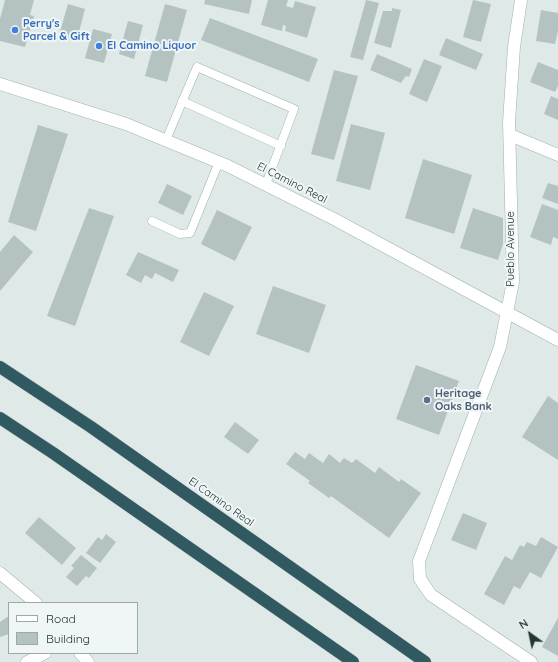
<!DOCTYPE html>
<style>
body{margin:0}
#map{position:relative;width:558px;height:662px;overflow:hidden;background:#dfe9e8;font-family:Quicksand,sans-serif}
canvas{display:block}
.legend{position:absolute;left:8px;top:602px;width:130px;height:52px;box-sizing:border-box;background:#eff6f5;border:1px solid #9da9a9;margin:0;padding:5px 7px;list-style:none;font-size:12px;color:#213537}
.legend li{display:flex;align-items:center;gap:8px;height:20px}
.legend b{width:20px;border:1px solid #9da9a9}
.north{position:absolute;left:510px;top:614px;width:40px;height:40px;-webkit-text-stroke:3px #eff6f5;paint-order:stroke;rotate:327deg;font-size:11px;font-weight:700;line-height:16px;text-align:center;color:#213537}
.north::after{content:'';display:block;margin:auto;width:14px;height:18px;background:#213537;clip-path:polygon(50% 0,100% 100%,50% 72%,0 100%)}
</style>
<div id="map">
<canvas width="558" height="662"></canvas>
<ul class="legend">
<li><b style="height:5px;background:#fff"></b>Road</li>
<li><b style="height:11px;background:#b4c3c2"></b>Building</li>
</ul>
<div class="north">N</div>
</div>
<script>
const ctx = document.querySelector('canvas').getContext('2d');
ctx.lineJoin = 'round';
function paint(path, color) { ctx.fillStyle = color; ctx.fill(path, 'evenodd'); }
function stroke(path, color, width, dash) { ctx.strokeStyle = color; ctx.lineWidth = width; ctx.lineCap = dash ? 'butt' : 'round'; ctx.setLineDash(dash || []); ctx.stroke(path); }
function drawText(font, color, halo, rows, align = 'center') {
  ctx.font = font + ' Quicksand,sans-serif'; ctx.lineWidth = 4; ctx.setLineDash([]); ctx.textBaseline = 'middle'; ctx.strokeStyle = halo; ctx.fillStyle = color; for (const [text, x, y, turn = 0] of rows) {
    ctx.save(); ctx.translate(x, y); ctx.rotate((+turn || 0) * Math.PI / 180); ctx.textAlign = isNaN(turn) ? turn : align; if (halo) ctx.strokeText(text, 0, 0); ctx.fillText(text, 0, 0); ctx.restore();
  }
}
paint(new Path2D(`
 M5,0H34L30,15L34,16L25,47L0,41V19Z
 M205,0H252L249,14L204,4Z
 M268,0H288L286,6L293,8L295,1L316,7L307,38L285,31L286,26L283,25L282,31L261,25Z
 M366,0L379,3L363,60L350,57Z
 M473,0L491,4L481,42L463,37Z
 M68,4L85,9L77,40L59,35Z
 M165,4L187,10L167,82L145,76Z
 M392,8L401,10L391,48L374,43L383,11H392Z
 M541,10L558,13V31L555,44L536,41Z
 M210,18L318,59L309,82L201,40Z
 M128,21L143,25L134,59L119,54Z
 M93,29L112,34L104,63L85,58Z
 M446,38L483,54L476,70L439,55Z
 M377,54L412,69L409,77L406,76L401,83L370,70Z
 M424,59L442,66L427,102L409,94Z
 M538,62L558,70V86L555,92L530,82Z
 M334,70L358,76L334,160L311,154Z
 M551,96L558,99V120L544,114Z
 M351,124L385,133L370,190L336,181Z
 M38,125L68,134L36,231L8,222Z
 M423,159L472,175L454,234L405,218Z
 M548,183L558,186V204L542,198Z
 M167,184L192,196L183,215L158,203Z
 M542,204L558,210V239L553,237L551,245L530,237Z
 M89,208L114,216L75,326L47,316Z
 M473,208L503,218V244L498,260L460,248Z
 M217,210L252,227L235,261L201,244Z
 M14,235L33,252L0,291V252Z
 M138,252L179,270L173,282L155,273L152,279L145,275L141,283L126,275Z
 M273,286L326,305L309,353L256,334Z
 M204,292L234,306L209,356L180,342Z
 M416,365L459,381L439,435L396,419Z
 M548,396L558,403V460L522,437Z
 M235,422L259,440L248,454L224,437Z
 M295,452L305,459L309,453L323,463L329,454L340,463L344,458L352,463L356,459L375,473L379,467L399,482L401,479L421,493L389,538L331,496L329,498L308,483L310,481L286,464Z
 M463,513L487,523L476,550L451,540Z
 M39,517L76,548L62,565L25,533Z
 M106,534L116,542L100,563L86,553L98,537L102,540Z
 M541,537L558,547L541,578L530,572L520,589L514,586L504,605L484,594L505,556L512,560L520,545L524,547L527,542L536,546Z
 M81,555L97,568L89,578L86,576L77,586L66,577L74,568L71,566Z
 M9,616V634L0,637V622Z
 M558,618V656L542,647Z`), '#b4c3c2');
const service = new Path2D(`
 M182,101L281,146
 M166,140L197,67L294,109L266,184
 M152,221L180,234L190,233L219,162`);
const minor = new Path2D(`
 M521,0L514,47L509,122L513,282L500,347L419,561L420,579L431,595L531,662
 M510,135L558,155
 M0,573L36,603
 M80,653L88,662
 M27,662L45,653`);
const secondary = new Path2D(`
 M0,84L126,124L228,166L334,219L558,340`);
const motorway = new Path2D(`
 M0,367L91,427L425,662
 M0,418L53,453L353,662`);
stroke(service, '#a2afaf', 9);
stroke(minor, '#a2afaf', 13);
stroke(secondary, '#9fb3b4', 13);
stroke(motorway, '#c1c6c7', 13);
stroke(service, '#fff', 8);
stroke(minor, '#fff', 12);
stroke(secondary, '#fff', 12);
stroke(motorway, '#305961', 12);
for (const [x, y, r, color] of [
 [15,30,4,"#3f7fe0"],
 [99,46,4,"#3f7fe0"],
 [427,400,4,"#5c6f8a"]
]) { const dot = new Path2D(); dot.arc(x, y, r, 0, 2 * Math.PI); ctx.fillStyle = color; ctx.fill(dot); stroke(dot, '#eff6f5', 1.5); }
drawText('bold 11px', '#366cbe', '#eff6f5', [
 ["Perry's",23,24],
 ["Parcel & Gift",23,37],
 ["El Camino Liquor",107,46]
], 'left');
drawText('11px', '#213537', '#eff6f5', [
 ["El Camino Real",292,183,27],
 ["Pueblo Avenue",511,249,-90],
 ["El Camino Real",221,502,35]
]);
drawText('bold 11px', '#4e5e75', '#eff6f5', [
 ["Heritage",435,394],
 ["Oaks Bank",435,407]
], 'left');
</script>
